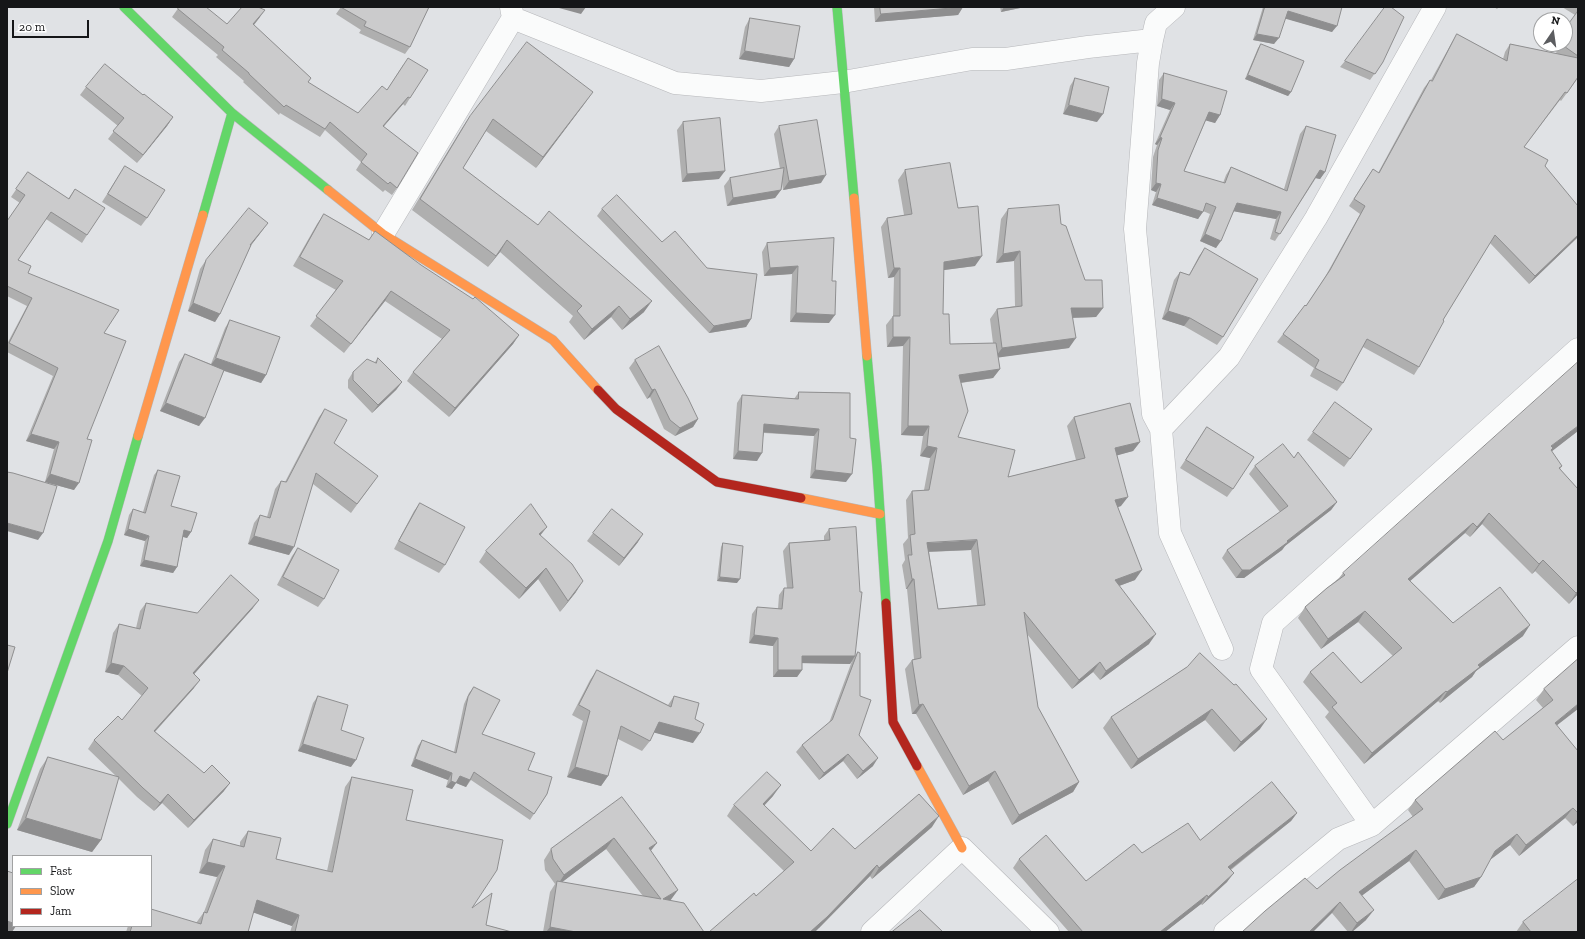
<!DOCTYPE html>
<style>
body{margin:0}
#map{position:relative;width:1585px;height:939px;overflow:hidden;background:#e0e2e5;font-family:"Zilla Slab",serif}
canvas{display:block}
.frame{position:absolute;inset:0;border:8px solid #151618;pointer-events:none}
.legend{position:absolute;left:12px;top:855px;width:140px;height:72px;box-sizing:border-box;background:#fff;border:1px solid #a1a2a3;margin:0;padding:5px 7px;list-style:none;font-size:12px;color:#151618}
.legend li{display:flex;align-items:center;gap:8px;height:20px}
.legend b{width:20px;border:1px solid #a1a2a3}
.north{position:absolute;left:1533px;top:12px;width:40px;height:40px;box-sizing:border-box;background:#fff;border:1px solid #a1a2a3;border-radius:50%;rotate:13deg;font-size:11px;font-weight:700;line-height:16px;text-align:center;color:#151618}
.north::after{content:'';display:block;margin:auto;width:14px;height:18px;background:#5c5d60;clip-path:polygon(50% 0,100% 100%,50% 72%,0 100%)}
.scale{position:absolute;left:12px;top:20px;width:77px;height:18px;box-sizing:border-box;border:2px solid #151618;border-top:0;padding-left:5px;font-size:12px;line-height:14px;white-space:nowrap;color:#151618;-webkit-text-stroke:3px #fff;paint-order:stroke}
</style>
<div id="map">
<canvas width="1585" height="939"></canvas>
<div class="frame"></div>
<ul class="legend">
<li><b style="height:5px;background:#63d668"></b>Fast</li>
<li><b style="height:5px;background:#ff974d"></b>Slow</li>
<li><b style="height:5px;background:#b3261e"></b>Jam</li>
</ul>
<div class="north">N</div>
<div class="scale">20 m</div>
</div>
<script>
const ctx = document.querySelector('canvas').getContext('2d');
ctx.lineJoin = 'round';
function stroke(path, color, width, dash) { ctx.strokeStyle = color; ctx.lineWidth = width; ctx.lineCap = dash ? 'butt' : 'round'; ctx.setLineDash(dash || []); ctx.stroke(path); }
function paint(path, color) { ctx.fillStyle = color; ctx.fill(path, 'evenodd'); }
const street = new Path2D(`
 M513,18L675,83L761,91L843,82L972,59H1006L1088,47L1152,40L1156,23L1174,7
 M1152,40L1148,63L1135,229L1153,414L1161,429L1170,533L1222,649
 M383,234L513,18L511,7
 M1161,429L1229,357L1316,218L1435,7
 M1372,825L1261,669L1273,623L1578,349
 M872,932L962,848L1048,932
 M1225,932L1338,839L1372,825L1578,647`);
const fast = new Path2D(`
 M124,7L232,113L328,190
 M837,7L854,198
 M203,215L232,113
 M867,356L877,467L886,603
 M7,824L108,541L138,436`);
const slow = new Path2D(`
 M328,190L383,234L553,340L598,390
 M854,198L867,356
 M138,436L203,215
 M801,498L880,514
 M917,766L962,848`);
const jam = new Path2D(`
 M598,390L616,409L717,482L801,498
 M886,603L893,722L917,766`);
stroke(street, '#b6b7ba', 23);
stroke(fast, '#b6b7ba', 10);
stroke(slow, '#b6b7ba', 10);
stroke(jam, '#b6b7ba', 10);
stroke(street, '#fafbfb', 22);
stroke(fast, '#63d668', 9);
stroke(slow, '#ff974d', 9);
stroke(jam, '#b3261e', 9);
paint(new Path2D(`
 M179,7L227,24L260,17L254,25L311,78L308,83L358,113L387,90L403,65L410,98L405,106L403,104L384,126L397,188L392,195L385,190L383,192L356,170L361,162L325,130L320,137L280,113L279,115L243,82L244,81L216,57L218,55L172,17Z
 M341,7H429L410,47L405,54L359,33L361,30L336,14Z
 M874,7H963L958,15L875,22Z
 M1000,7H1025L1001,12Z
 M1263,7H1342L1332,32L1285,18L1274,44L1253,40Z
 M1494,7H1499L1497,9Z
 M1562,7H1578V78L1561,101L1560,100L1524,147L1545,166L1578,237L1529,284L1490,243L1443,320L1419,367L1414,375L1363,347L1343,383L1337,391L1310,376L1314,368L1277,342L1283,334L1306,306L1325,277L1360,214L1349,206L1373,169L1378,173L1424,88L1430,80H1431L1452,42L1457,34L1503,59L1505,52L1510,44L1558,54L1551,48L1554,44H1565L1575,15Z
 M750,18L794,59L789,67L739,59L745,27Z
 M1261,44L1291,92L1288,96L1245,79L1258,48Z
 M1345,61L1383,62L1370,80L1340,67Z
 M1164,73L1220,115L1215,123L1206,120L1184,171L1223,183L1226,175L1231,167L1284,189L1300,134L1306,126L1325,172L1320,179L1316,178L1275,241L1270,239L1276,219L1234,211L1216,248L1200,241L1210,214L1203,211L1198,219L1152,205L1156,192L1151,190L1153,157L1157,145L1155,144L1170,110L1157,106L1159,80Z
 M1075,78L1097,122L1063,114L1070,86Z
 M86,87L143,95L173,117L167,126L137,163L108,139L118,126L80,95Z
 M585,103L536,168L486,131L463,168L644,312L622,330L611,317L584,340L569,322L573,316L500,252L488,267L412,210L462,128L470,116Z
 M683,122L719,179L682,182L677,130Z
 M779,126L821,183L783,190L782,182L781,190L775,198L727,206L724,186L730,178L780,169L774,134Z
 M125,166L147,218L141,226L102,202Z
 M905,170L958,208L975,266L943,270V314L950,344L993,343L990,319L997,309L1015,306L1014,261L996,263L1001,219L1008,209L1061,224L1085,280L1103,308L1096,317L1073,318L1069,348L998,357L1000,369L993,378L961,383L958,437L1008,477L1076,460L1067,426L1074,417L1140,442L1133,451L1117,455L1121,506L1118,507L1135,580L1119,586L1149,644L1100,680L1093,672L1072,689L1027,634L1038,707L1079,782L1073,792L1012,825L988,781L963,795L916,714H912L905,669L912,660L914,659L907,589H906L902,565L905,560L903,544L908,538L906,500L912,491L924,490L930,458L920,456L923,436L901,435L903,346L887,347L886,325L893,316L894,277L888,278L881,227L887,218L904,215L898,180ZM971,550L977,605L938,609L929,552Z
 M28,172L68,199L75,189L87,235L82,243L46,219L18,260L28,273L104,333L87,439L74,490L45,482L54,449L26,441L53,376L7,352V344L27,306L7,296V221L20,203L11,197Z
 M602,209L662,242L751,319L746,327L709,333L597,216Z
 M324,214L369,240L421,265L519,335L513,344L449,417L407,381L413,372L442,339L385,301L344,353L310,326L336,290L293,266L317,224Z
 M262,231L251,245L220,314L215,322L188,311L200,269L206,260Z
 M834,238L829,323L790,322L792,274L764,276L762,252L767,243Z
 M1205,248L1223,337L1217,345L1184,326L1162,319L1174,280L1180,272L1189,275L1199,256Z
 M230,320L266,375L261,383L224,371L199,426L160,411L179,362L185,354L211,364L225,328Z
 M378,358L402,382L396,390L372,413L348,388V380L353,372L375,362Z
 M635,360L698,419L693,427L675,436L664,429L650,397L647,399L629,368Z
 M799,392L850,393L846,482L810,478L814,436L764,433L757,461L733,459L737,403L742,395L794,399Z
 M325,409L334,443L372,484L351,513L313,484L289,555L248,544L254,523L260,515L267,517L275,489L281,481L285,482L319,417Z
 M1207,427L1233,489L1227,497L1180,468Z
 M1372,429L1344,467L1307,440L1313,432Z
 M1578,431L1551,451L1562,466L1560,469L1578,489V594L1569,604L1535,571L1532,574L1482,524L1470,537L1465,533L1410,581L1453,623L1523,636L1476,671L1472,677L1440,703L1438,701L1364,764L1325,717L1329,712L1303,682L1310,672L1361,683L1393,656L1358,622L1321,649L1298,618L1305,607L1339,578L1343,573Z
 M1294,458L1337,502L1331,510L1285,546L1282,550L1244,578H1236L1222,558L1227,550L1280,512L1249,474L1255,466Z
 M158,470L171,506L191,532L187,538L183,537L177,567L173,573L140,566L145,541L124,535L129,515L133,509L143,512L154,475Z
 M420,503L445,565L439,573L394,549L414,511Z
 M829,529L855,656L858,652L859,735L873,766L857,779L843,761L819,780L796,752L802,745L829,723L852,661L850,664L802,663V670L797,677H773V646L749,643L752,614L757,607L778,609L779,595L784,588H787L783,551L789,543L824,540V536Z
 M593,533L638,542L619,566L587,541Z
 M540,535L576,592L560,612L538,579L519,599L479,562L486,551Z
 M723,543L737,583L717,581L721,547Z
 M298,548L324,599L318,607L277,585L292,556Z
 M146,603L197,613L253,608L194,674V688L155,732L224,791L188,828L162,803L154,811L137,797L118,778L101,840L92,852L17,830L40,769L48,757L117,777L88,749L94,740L122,720L142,696L118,675L105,672L113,633L119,624L136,628L140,611Z
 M1578,659L1557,726L1578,751V822L1573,826L1565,818L1519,856L1510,845L1490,860L1481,877L1474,887L1438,900L1409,861L1362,895L1366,920L1352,932H1348L1332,913L1317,889L1413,817L1408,810L1415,800L1503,740L1543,708L1536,700L1544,689Z
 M1187,667L1260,729L1234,752L1205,720L1131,769L1103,728L1111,717Z
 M597,670L668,705L674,696L695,719L693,743L654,732L650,741L642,751L618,739L608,776L601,786L567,777L583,721L572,715L590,680Z
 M474,687L482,734L528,770L547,794L530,820L471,780L466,787L456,783L452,789L446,787L448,780L411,766L418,746L422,740L454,752L464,704L469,693Z
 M318,696L341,730L351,767L298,751L313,703Z
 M352,777L406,820L472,908L486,925L512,932H290L292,926L253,912L248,932H126L128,926H151L196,923L204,912L217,877L199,873L205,850L213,839L240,846V842L248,831L276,859L327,871L345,787Z
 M773,796L764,806L811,851L855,849L932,827L872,879L870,876L819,928L756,896L784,871L727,816L734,805Z
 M622,797L651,851L670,901L704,932H543L550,892L555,884L545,870L544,860L551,849ZM606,849L643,896L562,882Z
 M1297,813L1291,821L1231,870L1227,882L1202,905L1201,904L1165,932H1069L1013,868L1019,859L1086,881L1142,853L1200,840Z
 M1523,922L1578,932H1516Z`), '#afafaf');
paint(new Path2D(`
 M560,7H586L581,14L559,8Z
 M963,7L958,15L875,22L881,14Z
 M1004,7H1025L1001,12Z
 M265,10L260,17L248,32L253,24Z
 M1288,11L1337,26L1332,32L1283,18Z
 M1257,34L1279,38L1274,44L1253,40Z
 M745,51L794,59L789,67L739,59Z
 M1248,75L1291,92L1288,96L1245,79Z
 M593,92L585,103L536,168L543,157Z
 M408,97L403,104L378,133L383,126Z
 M1162,99L1175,103L1170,110L1157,106Z
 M1069,105L1103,114L1097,122L1063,114Z
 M1209,112L1220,115L1215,123L1204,120Z
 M173,117L167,126L137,163L143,155Z
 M1160,137L1162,138L1157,145L1155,144Z
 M1320,170L1325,172L1320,179L1315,178Z
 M725,171L719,179L682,182L687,174Z
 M826,175L821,183L783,190L789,181Z
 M1156,183L1161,184L1156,192L1151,190Z
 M781,190L775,198L727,206L733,198Z
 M1157,198L1203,212L1198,219L1152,205Z
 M1237,203L1281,212L1276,219L1232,211Z
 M268,223L262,231L245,253L250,245Z
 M1205,234L1221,241L1216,248L1200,241Z
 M1578,235V237L1529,284L1535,276Z
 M507,240L500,252L488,267L496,256Z
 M1020,251L1014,261L996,263L1003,254Z
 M982,256L975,266L937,271L944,262Z
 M798,266L792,274L764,276L770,268Z
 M894,268H900L894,277L888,278Z
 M391,291L385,301L344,353L351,344Z
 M652,301L644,312L622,330L630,319Z
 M193,303L220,314L215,322L188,311Z
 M619,306L611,317L584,340L592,329Z
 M1071,308H1103L1096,317L1065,318Z
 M1168,311L1190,318L1184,326L1162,319Z
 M796,313L835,315L829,323L790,322Z
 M751,319L746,327L709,333L714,326Z
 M519,335L513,344L449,417L455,408Z
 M893,337H910L903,346L887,347Z
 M1076,338L1069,348L995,358L1002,348Z
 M216,358L266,375L261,383L210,366Z
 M1000,369L993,378L952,384L959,375Z
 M402,382L396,390L372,413L378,405Z
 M655,389L650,397L647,399L652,390Z
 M166,403L205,418L199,426L160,411Z
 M698,419L693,427L675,436L680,428Z
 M764,424L819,429L814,436L759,432Z
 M908,426H929L923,436L901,435Z
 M1578,426V431L1551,452V446Z
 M31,434L59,442L54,449L26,441Z
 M1140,442L1133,451L1108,458L1115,448Z
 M927,446L937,448L930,458L920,456Z
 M738,451L762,453L757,461L733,459Z
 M815,470L852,474L846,482L810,478Z
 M50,474L79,483L74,490L45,482Z
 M1128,497L1121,506L1109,510L1115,500Z
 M1337,502L1331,510L1285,546L1282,550L1244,578H1236L1242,570L1287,541Z
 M1489,513L1482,524L1470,537L1477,527Z
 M7,523L43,533L38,540L7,531Z
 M1473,523L1465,533L1401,589L1408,579Z
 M547,527L539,537V534Z
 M128,529L149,536L145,541L124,535Z
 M184,530L191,532L187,538L180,536Z
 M643,534L638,542L619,566L624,558Z
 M254,536L294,547L289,555L248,544Z
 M977,540L971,550L921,552L927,543Z
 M144,560L177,567L173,573L140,566Z
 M1543,560L1535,571L1532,574L1539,564Z
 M546,568L538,579L519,599L526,588Z
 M1142,570L1135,580L1108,590L1115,580Z
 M720,577L740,579L737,583L717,581Z
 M912,579H914L907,589H906Z
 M583,581L576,592L560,612L568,601Z
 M1578,591V594L1569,604L1576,593Z
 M259,600L253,608L187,682L193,673Z
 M1365,611L1358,622L1321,649L1328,639Z
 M1530,625L1523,636L1476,671L1472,677L1440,703L1447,692L1478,665Z
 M1156,634L1149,644L1100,680L1106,671Z
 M754,635L778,638L773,646L749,643Z
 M802,656H855L850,664L797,663Z
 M1100,662L1093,672L1072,689L1079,680Z
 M111,663L124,666L118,675L105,672Z
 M778,670H802L797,677H773Z
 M200,680L194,688L148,739L154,731Z
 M1446,691L1438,701L1364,764L1372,753Z
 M923,704L916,714H912L919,705Z
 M1578,704V709L1547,733L1555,723Z
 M1212,709L1205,720L1131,769L1138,759Z
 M1267,719L1260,729L1234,752L1241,742Z
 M659,722L700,733L693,743L652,732Z
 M303,744L356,760L351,767L298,751Z
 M848,754L843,761L819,780L824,773Z
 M878,758L873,766L857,779L863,771Z
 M415,759L452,773L448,780L411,766Z
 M575,767L608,776L601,786L567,777Z
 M995,771L988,781L963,795L969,786Z
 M460,776L470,780L466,787L456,783L452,789L446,787L451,781Z
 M1079,782L1073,792L1012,825L1019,815Z
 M230,783L224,791L188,828L194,820Z
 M781,785L773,796L755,815L763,804Z
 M168,794L162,803L154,811L160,803Z
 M1573,808L1565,818L1519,856L1526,845Z
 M1297,813L1291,821L1222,876L1228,867Z
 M939,816L932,827L872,879L879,868Z
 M26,818L101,840L92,852L17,830Z
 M1578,818V822L1573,826Z
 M1517,834L1510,845L1487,862L1495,851Z
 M614,838L606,849L557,886L564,875Z
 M657,843L649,853V848Z
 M1416,850L1409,861L1352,903L1359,892Z
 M207,862L225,866L217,877L199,873Z
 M877,865L870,876L819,928L815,932H810Z
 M1234,873L1227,882L1202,905L1208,897Z
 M1481,877L1474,887L1438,900L1445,889Z
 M678,890L670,901L663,899Z
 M1207,895L1201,904L1165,932H1160Z
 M257,900L299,915L292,926L249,911Z
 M1340,902L1332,913L1313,932H1309Z
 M1374,910L1366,920L1352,932H1351L1357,923Z
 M7,921L13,923V926H16L12,932L7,931Z
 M550,927L576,932H546Z`), '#8e8e8f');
const building = new Path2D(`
 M179,7H206L227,24L242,7H258L265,10L253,24L311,78L308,82L358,113L382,86L387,90L408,58L428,70L410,98L408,97L383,126L418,153L397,188L390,182L388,184L361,162L367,154L330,122L325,129L286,105L284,107L249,74V73L222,50L224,47L178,9Z
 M341,7H429L410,47L364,26L366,22Z
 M880,7H963L881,14Z
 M1265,7H1342L1337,26L1288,11L1279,38L1257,34Z
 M1385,7H1391L1404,17L1383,62L1375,74L1345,61Z
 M1578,11V56L1561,44H1565V29Z
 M750,18L800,26L794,59L745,51Z
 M1457,34L1507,61L1510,44L1578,58V77L1567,93L1565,92L1524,147L1548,160L1545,166L1578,206V235L1535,276L1495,235L1443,320L1444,321L1419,367L1367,339L1343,383L1315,368L1319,360L1283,334L1305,305L1306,306L1330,270L1365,206L1354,199L1373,169L1379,173L1430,80L1432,81Z
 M527,42L593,92L543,157L493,119L463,168L538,225L549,211L652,301L630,319L619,306L592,329L577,311L582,306L507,240L496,256L420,199L470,116Z
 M1261,44L1304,61L1291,92L1248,75Z
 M105,64L143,95L144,94L173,117L143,155L113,131L124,118L86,87Z
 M1164,73L1227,91L1220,115L1209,112L1184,171L1225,183L1231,167L1287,191L1306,126L1336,135L1325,172L1320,170L1280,234L1275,232L1281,212L1237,203L1221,241L1205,234L1216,207L1206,203L1203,212L1157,198L1161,184L1156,183L1158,150L1162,138L1160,137L1175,103L1162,99Z
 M1075,78L1109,87L1103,114L1069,105Z
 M720,118L725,171L687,174L683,122Z
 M817,120L826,175L789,181L779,126Z
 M950,163L958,208L978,206L982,256L944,262L943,314H949L950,344L996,343L1000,369L959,375L968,411L958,437L1015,450L1008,477L1085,458L1074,417L1130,403L1140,442L1115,448L1128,497L1115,500L1142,570L1115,580L1156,634L1106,671L1100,662L1079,680L1024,612L1038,707L1079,782L1019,815L995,771L969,786L923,704L919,705L912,660L921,658L914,579H912L908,555H912L910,535L915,534L912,491L929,490L937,448L927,446L929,426H908L910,337H893V316H900V268H894L887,218L912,214L905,170ZM977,540L985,605L938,609L927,543Z
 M125,166L165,190L147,218L108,194Z
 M784,168L781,190L733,198L730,178Z
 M28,172L69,199L75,189L105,208L87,235L51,212L18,260L31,266L28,273L119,310L104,333L126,341L87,439L92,440L79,483L50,474L59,442L31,434L58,368L9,343L32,298L7,286V221L25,195L16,189Z
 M617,195L662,242L675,231L707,268L757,274L751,319L714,326L602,209Z
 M1059,205L1061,224L1066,226L1085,280H1102L1103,308H1071L1076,338L1002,348L997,309L1022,306L1020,251L1003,254L1008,209Z
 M249,208L268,223L250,245H251L220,314L193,303L206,260Z
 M324,214L369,240L375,231L421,265L473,299L475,297L519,335L455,408L413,372L450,330L391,291L351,344L316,316L343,281L300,257Z
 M834,238L832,281H836L835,315L796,313L798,266L770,268L767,243Z
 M1205,248L1258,279L1223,337L1190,318L1168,311L1180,272L1189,275Z
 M230,320L280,337L266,375L216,358Z
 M659,346L688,398L698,419L680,428L670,420L655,389L652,390L635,360Z
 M185,354L224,370L205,418L166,403Z
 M378,358L402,382L378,405L353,380V372L367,359L376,363Z
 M1578,362V426L1551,446L1553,448L1551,450L1562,466L1559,468L1578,489V591L1576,593L1543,560L1539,564L1489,513L1477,527L1473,523L1408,579L1453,623L1500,587L1530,625L1478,665L1480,667L1447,692L1446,691L1372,753L1332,707L1337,703L1310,672L1333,652L1361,683L1402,648L1365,611L1328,639L1305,607L1327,588L1345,575L1343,573Z
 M799,392L850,393V438L856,439L852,474L815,470L819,429L764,424L762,453L738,451L742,395L798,399Z
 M1335,402L1372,429L1350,459L1313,432Z
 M325,409L347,420L334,443L378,476L357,504L316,473L294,547L254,536L260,515L270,518L281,481L286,482Z
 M1207,427L1254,457L1233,489L1186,460Z
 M1283,444L1294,458L1298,452L1337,502L1287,541L1288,542L1250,570H1242L1227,550L1288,506L1255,466Z
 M158,470L180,476L171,506L197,513L191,532L184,530L177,567L144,560L149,536L128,529L133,509L145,513Z
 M7,472L13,473L57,486L43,533L7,523Z
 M420,503L465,527L445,565L399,541Z
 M531,504L547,527L539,534L572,564L583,581L568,601L546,568L526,588L486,551Z
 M612,509L643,534L624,558L593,533Z
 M856,527L860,592H862L855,656H802V670H778V638L754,635L757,607L782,609L784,588H793L789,543L830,540L829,529Z
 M723,543L743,546L740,579L720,577Z
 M298,548L339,570L324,599L283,577Z
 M231,575L259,600L193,673L200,680L154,731L204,773L212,765L230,783L194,820L168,794L160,803L143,788L94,740L118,716L122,720L148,688L124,666L111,663L119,624L140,629L146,603L197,613Z
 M7,645L15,647L7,673Z
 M858,652L860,653V696L871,700L859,735L878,758L863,771L848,754L824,773L802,745L832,720Z
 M1200,653L1234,685L1236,684L1267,719L1241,742L1212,709L1138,759L1111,717L1187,667Z
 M1578,659V704L1555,723L1578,751V813L1573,808L1526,845L1517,834L1495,851L1481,877L1445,889L1416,850L1359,892L1374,910L1357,923L1340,902L1309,932H1242L1265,911L1305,878L1317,889L1340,870L1423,809L1415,800L1495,731L1503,740L1553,700L1544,689Z
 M597,670L671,707L674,696L699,703L695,719L704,724L700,733L659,722L650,741L621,726L608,776L575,767L590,711L579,705Z
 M474,687L500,700L482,734L535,753L528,770L552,777L547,794L534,814L474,772L470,780L460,776L456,783L451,781L452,773L415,759L422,740L456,753L468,697Z
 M318,696L348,705L341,730L364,738L356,760L303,744Z
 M48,757L119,777L101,840L26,818Z
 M767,772L781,785L763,804L811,851L833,828L855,849L919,794L939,816L879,868L877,865L827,917L810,932H709L754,893L756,896L794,862L734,805Z
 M352,777L413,790L406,820L503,840L497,870L472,908L492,893L486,925L512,932H295L299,915L257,900L248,932H130L132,926H151V909L201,924L204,912L207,913L225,866L207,862L213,839L244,847L248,831L281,838L276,859L332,872Z
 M1272,782L1297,813L1228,867L1234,873L1208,897L1207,895L1160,932H1083L1019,859L1046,835L1086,881L1134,844L1142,853L1188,823L1200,840Z
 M622,797L657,843L649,848L678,890L663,899L684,903L704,932H576L550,927L557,881L661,899L614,838L564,875L553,859L551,849Z
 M7,871L13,873V923L7,921Z
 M1578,879V932H1531L1523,922Z
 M920,910L943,932H892Z`);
paint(building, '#cbcbcc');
stroke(building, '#8e8e8f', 1);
</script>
